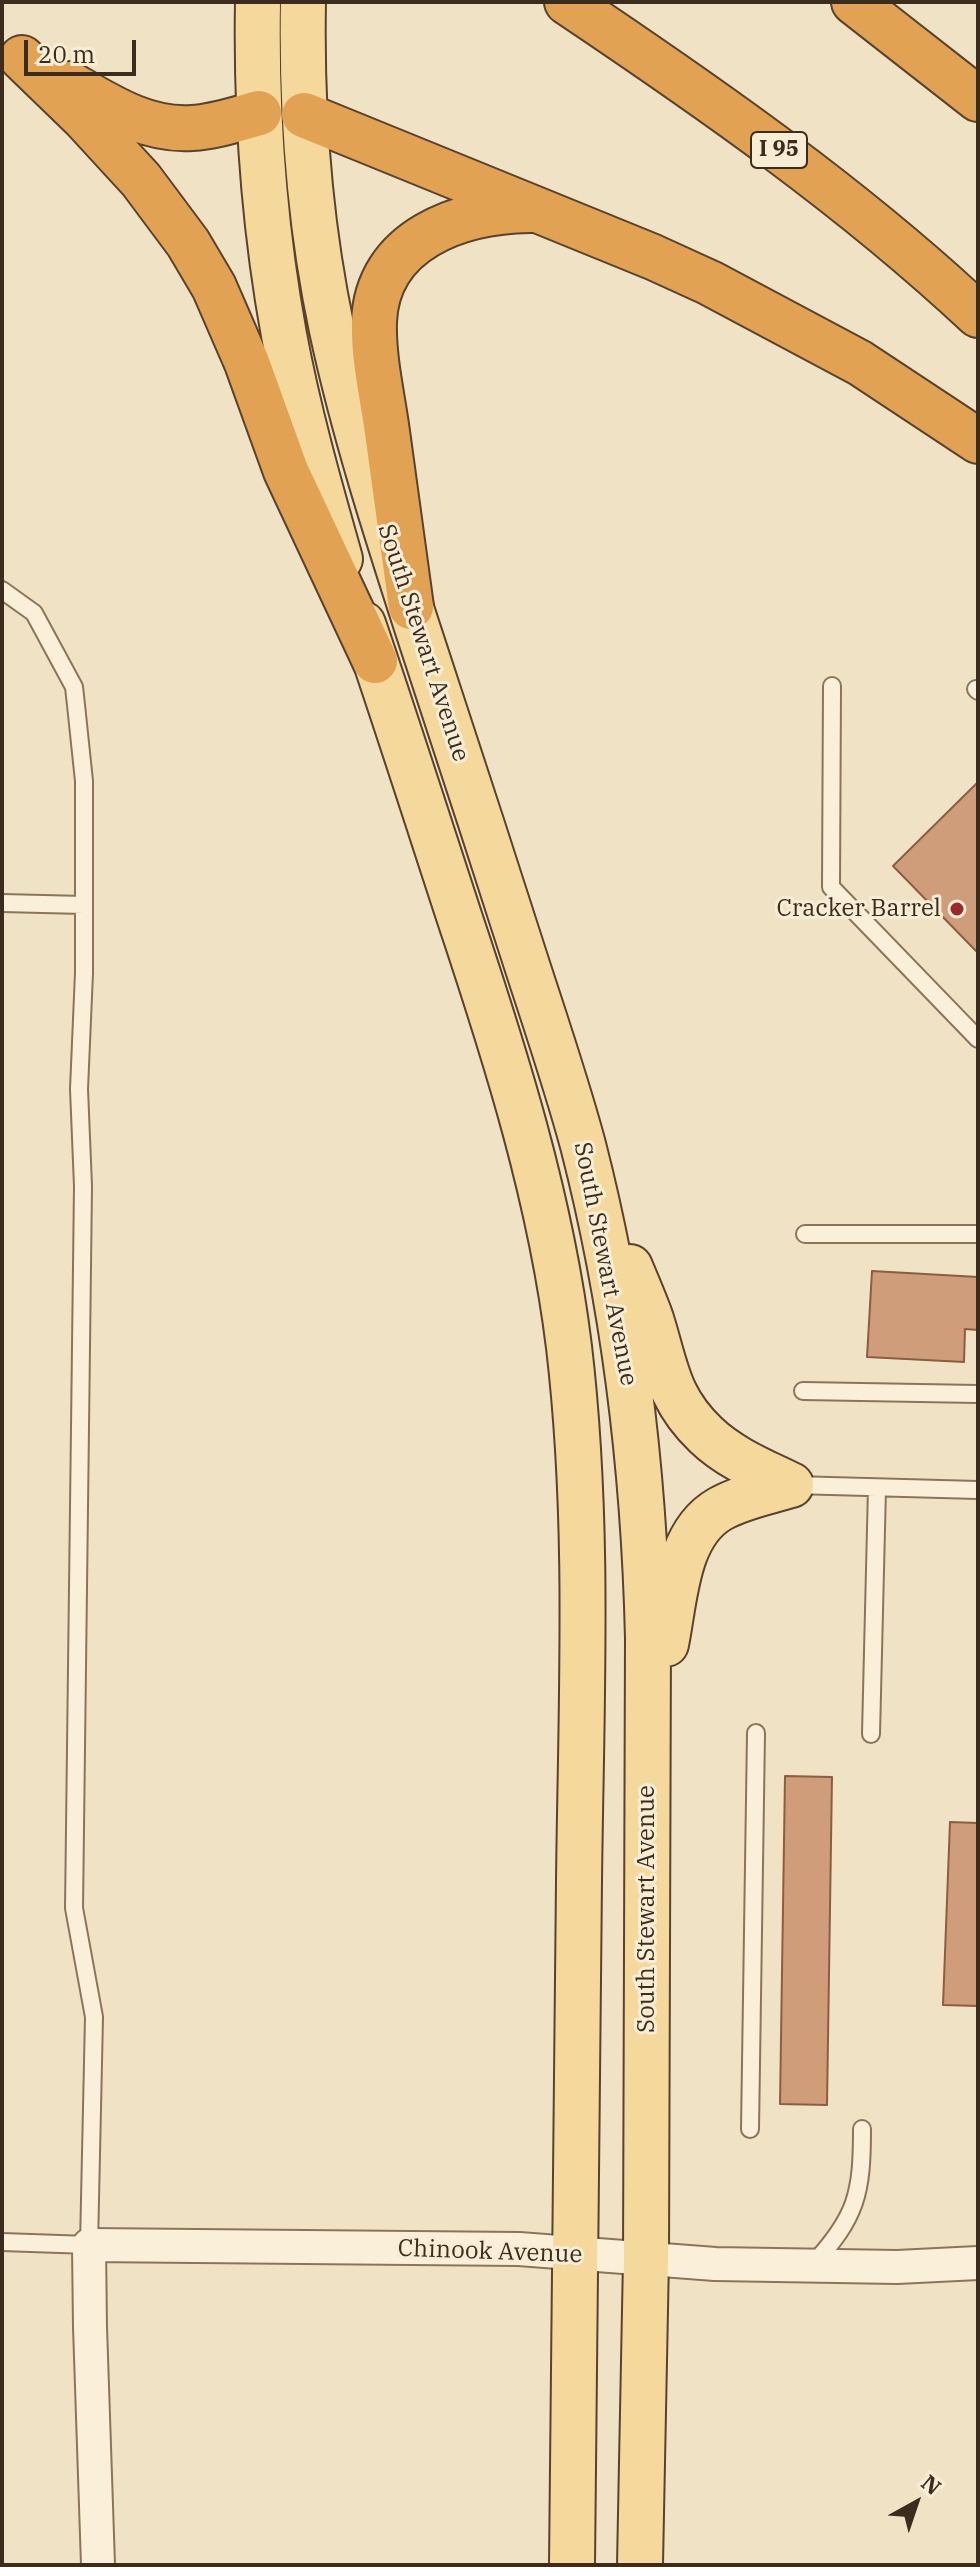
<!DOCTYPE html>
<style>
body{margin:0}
#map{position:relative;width:980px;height:2567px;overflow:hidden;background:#f0e3c5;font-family:"IBM Plex Serif",serif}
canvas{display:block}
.frame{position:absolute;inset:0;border:4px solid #3b2c1e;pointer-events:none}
.north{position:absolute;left:876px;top:2463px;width:80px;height:80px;-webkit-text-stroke:6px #f7edd5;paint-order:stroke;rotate:40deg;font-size:22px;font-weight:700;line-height:32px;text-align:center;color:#3b2c1e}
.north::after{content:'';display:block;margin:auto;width:28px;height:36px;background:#3b2c1e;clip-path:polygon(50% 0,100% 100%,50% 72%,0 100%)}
.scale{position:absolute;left:24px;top:40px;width:112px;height:36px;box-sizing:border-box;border:4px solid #3b2c1e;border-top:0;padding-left:10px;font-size:24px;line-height:28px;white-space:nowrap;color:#3b2c1e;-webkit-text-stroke:6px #f7edd5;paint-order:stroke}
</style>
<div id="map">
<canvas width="980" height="2567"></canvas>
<div class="frame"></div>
<div class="north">N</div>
<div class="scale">20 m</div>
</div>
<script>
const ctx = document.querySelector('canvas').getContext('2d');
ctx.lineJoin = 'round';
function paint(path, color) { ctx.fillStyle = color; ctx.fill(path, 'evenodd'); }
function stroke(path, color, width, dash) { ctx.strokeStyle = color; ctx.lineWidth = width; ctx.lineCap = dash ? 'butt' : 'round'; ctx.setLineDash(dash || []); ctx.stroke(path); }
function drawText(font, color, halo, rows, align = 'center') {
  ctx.font = font + ' "IBM Plex Serif",serif'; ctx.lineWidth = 6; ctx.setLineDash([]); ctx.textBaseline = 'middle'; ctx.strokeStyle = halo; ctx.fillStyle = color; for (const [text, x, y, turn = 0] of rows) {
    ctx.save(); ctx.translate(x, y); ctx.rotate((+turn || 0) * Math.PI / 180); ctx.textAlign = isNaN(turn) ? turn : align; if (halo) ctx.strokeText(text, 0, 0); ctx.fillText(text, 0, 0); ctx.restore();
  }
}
const building = new Path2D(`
 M978,782V953L893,866Z
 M872,1271L978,1277V1330L965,1329L964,1362L867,1357Z
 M785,1776L832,1777L827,2105L780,2104Z
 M950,1822L978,1823V2006L943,2005Z`);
paint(building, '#cf9d79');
stroke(building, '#8c5d3f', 2);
const service = new Path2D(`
 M2,590L34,613L74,687L76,705L84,781V973L79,1089L83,1186L74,1908L94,2017L89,2245L2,2242
 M832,686L831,887L978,1039
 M976,689L978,691
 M2,903L84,905
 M805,1234H978
 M803,1391L978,1394
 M793,1485L978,1490
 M871,1734L877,1488
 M750,2129L756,1733
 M812,2265C857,2217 862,2193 862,2129`);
const minor = new Path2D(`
 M98,2565L90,2327L89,2245L519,2249L715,2264L897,2267L978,2263`);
const primary = new Path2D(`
 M258,2C256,113 264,225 284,335C298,411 319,485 340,559
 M303,2C301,112 309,222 332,330C354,432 386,531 418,630C454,740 490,849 525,959C545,1021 566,1082 583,1145C625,1308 644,1470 648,1638L646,2259L640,2565
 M363,624C396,721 427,818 459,916C506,1057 551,1199 569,1347C590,1524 581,1704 579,1881C576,2109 575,2337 572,2565
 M630,1267C637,1284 645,1302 651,1319C666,1366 667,1398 706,1435C730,1458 762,1471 791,1485
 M666,1644C675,1601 676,1534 720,1509C741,1497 768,1492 791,1485`);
const motorway = new Path2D(`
 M567,2C710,98 852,197 978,315
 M854,2L978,99
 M22,58L85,119L141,180L188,243L214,287L247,363L286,471L375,661
 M70,84C108,106 146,131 192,128C214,127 237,119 259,113
 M304,115L653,257L710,283L860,363L978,441
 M411,607C403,549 395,490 387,432C382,395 373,359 374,322C377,239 460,211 530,210`);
stroke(service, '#8c745a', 20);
stroke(minor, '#8c745a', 36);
stroke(primary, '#59422e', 48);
stroke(motorway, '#59422e', 48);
stroke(service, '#faf0d9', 16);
stroke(minor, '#faf0d9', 32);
stroke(primary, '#f4d89c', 44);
stroke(motorway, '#e1a253', 44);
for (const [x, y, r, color] of [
 [957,909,8,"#9d2829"]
]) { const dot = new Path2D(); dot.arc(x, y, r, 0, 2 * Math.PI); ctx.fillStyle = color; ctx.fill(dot); stroke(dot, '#f7edd5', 3); }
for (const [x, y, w] of [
 [779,150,56]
]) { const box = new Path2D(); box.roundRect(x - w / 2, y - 18, w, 36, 6); ctx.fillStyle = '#f7edd5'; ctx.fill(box); stroke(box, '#3b2c1e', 2); }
drawText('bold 22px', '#3b2c1e', null, [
 ["I 95",779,150]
]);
drawText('24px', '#3b2c1e', '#f7edd5', [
 ["South Stewart Avenue",423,643,72],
 ["South Stewart Avenue",605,1264,79],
 ["South Stewart Avenue",647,1909,-90],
 ["Chinook Avenue",490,2252,2]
]);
drawText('24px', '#3b2c1e', '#f7edd5', [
 ["Cracker Barrel",941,909]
], 'right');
</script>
